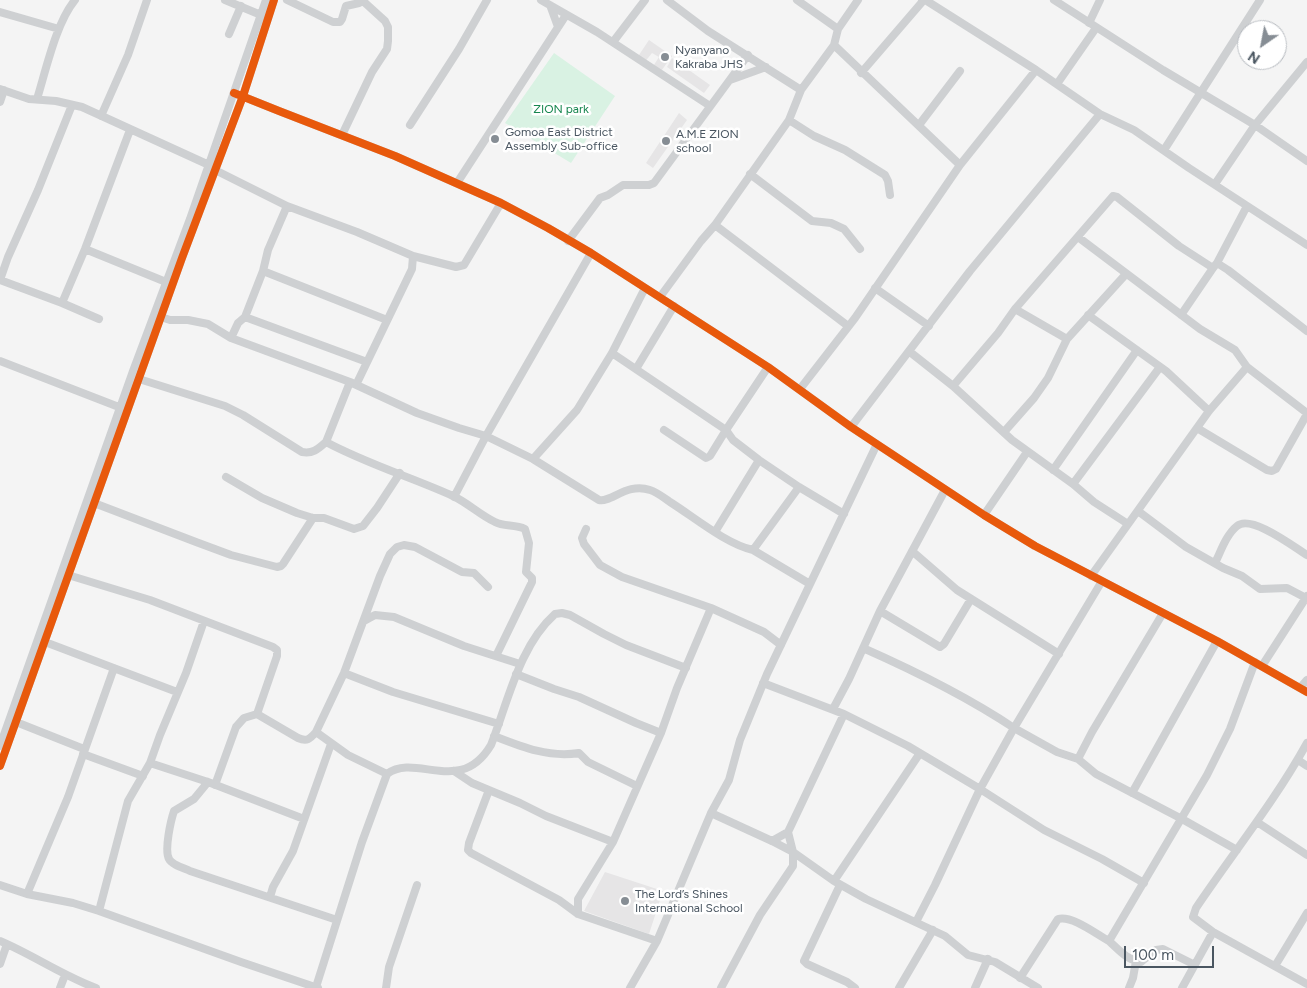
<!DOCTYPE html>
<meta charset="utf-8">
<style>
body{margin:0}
#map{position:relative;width:1307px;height:988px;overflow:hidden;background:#f4f4f4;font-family:Figtree,sans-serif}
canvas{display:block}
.north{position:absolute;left:1237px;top:20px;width:50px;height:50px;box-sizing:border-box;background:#fff;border:1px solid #b7bbc0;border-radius:50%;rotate:213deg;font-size:14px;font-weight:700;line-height:20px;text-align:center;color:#4a5661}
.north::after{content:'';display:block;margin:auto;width:18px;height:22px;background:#868d94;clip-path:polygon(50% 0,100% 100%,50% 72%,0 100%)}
.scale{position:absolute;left:1124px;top:946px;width:90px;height:22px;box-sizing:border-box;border:2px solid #4a5661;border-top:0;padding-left:6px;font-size:15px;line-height:18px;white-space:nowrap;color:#4a5661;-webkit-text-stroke:4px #fff;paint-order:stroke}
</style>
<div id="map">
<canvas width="1307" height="988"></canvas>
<div class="north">N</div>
<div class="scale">100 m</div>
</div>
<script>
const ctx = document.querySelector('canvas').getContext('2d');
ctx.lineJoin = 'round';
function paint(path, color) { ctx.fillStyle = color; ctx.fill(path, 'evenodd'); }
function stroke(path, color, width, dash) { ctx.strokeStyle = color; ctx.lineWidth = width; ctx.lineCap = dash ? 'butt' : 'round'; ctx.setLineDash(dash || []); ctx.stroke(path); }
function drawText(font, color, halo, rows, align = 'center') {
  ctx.font = font + ' Figtree,sans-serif'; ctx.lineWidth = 5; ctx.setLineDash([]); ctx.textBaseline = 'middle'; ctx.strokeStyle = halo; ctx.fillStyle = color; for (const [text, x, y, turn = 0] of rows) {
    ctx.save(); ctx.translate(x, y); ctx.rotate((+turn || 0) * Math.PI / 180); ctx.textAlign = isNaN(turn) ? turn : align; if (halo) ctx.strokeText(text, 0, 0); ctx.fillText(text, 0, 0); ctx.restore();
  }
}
paint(new Path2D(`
 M649,40L672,56L659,74L652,68L659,57L652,53L644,63L637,58Z
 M672,58L710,85L704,93L667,67Z
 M679,113L687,120L653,168L646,163Z
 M605,872L663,891L649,934L584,911Z`), '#e6e5e6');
paint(new Path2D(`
 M554,53L615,96L571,163L505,123Z`), '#d9f2e3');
stroke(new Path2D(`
 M225,0L261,15
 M287,0L333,22H340L342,19L346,6L359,3L364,0
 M541,0L597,32L710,106
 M667,0L708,31L801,90
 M797,0L838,29
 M922,0L927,1L1036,70L1100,114L1134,130L1189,168L1307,245
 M1054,0L1163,70L1255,125L1307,161
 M550,5L558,27
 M0,12L59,29
 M1089,23L1100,0
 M229,34L241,6
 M613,42L645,0
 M834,45L960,165
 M861,73L923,1
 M730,80L766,67
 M1057,84L1096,28
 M0,89L29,99L56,101L82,107L209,165
 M234,93L279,111L395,156L501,203L548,228L591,253L768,367L851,427L984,515L1035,546L1217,641L1307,692
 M37,99C46,70 56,23 75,0
 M0,102L4,90
 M101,116L128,55L147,0
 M789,120L814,136L845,150L885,175L888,181L890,195
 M410,125L459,49L487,0
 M919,125L960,71
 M342,135L372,72L387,49L388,41V27L385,21L363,1
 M1164,150L1260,0
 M215,170L287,206L357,232L413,256L412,269L356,385
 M750,174L812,221L831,223L844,229L860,249
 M457,183L566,15
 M1215,184L1255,125L1307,62
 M715,225L848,326
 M1078,237L1200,329L1235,350L1247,367L1307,413
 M568,241L600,198L608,195L623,185H649L654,183L748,55
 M85,249L166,282
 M413,256L456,267L464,265L501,203
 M1217,263L1247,206
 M263,271L387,320
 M0,280L8,257L38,190L72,105
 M0,280L62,303L99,319
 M875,288L929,326
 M660,297L701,241L715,225L789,120L801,90L834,45L838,29L858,0
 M62,303L85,249L130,130
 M1015,309L1067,339
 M1088,315L1166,371L1209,411
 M1181,315L1213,268
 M161,317L170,320H188L208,324L231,338L350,382L417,413L459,428L486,436L533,459L599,500C611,503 627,482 650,490C657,492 664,498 670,502C694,517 726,544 753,550L810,584
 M245,317L367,362
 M231,338L238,323L245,317L263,271L268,250L287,206
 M910,352L953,386L1012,440L1073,484L1094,502L1128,524
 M612,353L726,430L710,456L706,458L664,430
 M0,361L124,409
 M768,367L726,430L733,440L759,460L799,487L844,514
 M636,369L674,306
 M139,379L225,406L243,415L302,452C313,454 318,449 326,442C367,464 411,477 453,496C468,503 480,515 495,522C504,527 515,524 525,529L529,543L526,572L532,578V582L496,656
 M953,386L998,333L1015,309L1113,196L1117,197L1179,246L1213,268L1217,263L1228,270L1307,331
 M800,389L855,318L960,165L1036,70
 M851,427L970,271L1100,114
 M1197,428L1267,470L1272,471L1276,469L1307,414
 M1004,432L1034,398L1048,378L1067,339L1126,274
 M326,442L350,382
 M533,459L577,410L612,353L645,288
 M1053,470L1137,350
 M226,477L262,498L297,513L313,518H324L354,529L363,526L377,508L400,473
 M1073,484L1160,367
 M454,497L486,436L591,253
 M94,503L196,542L231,555L277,567L281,566L283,564L313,518
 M1138,511L1186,547L1223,568L1242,576L1260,589L1287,588L1306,598
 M984,515L1027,452
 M586,529L582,538L584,544L600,565L622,577L711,608L764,632L781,645
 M715,532L759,460
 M753,550L799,487
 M912,551L957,590L1059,654
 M1215,563C1221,551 1226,535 1237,526C1251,514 1294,547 1307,555
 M68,575L150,600L273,647L277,650V656L257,714L298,738C307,742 310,739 316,732L344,673L380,576L390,554L397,547L404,545L415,547L462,572L474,573L488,587
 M1091,576L1209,411L1247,367
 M880,611L940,647L944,644L971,599
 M364,621L375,615L394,617L464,646L520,664
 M45,642L177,692
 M863,648C915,671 966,696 1014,728L1102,581
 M1262,666L1307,596
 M344,673L393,692L499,724
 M516,674L554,689L579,697L636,723L661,733
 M763,683L844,714L908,746L980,789L1044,830L1102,859L1144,883
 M1300,688L1307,680
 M833,709L849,679L880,611L945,490
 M16,722L84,749
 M316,732L348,755L387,774
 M494,736C522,747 549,758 579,753L588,762L637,786
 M1307,743C1275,801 1233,853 1196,908L1193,917L1213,932L1307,984
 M0,746L133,371L190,219L266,0
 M83,754L143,776
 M1078,759L1092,732L1163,613
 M1298,760L1307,766
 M150,763L208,782L304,819
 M0,766L182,258L243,96L274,0
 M454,771L472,783L520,803L546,816L613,842
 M208,782L194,799L174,811C171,820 164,850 169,859C172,865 184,868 190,871L337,920
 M215,785L236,727L244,718L257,714
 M489,790L469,843L468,850L471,853L559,900L578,914L657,941
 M1132,793L1217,641
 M711,813L772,841L793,852L834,881L866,899L945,936L968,955L995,962L1038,988
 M1257,822L1307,855
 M772,841L788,832L844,714
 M834,881L920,753
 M0,885L27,894L73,903L99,911L241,962L318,988
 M840,885L804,961L807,964L847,982L855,988
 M27,894L68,797L114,668
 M270,897L273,887L293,851L331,744
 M99,911L128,801L150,763L160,735L186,673L204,621
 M578,914V899L613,842L661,733L677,688L711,608
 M916,922L935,885L980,789L1014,728L1057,752L1078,759L1096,774L1182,819L1237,850
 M0,941C33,955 63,976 96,988
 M1109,941C1119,950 1127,960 1141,962L1156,950L1163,949L1195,965
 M0,964L7,944
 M1275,966L1307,913
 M1020,978L1058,919C1072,915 1096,934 1109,941L1207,775L1230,729L1255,662
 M316,987L362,842L387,774C416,752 460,797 491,745C508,702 519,646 555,614L562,613L570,615L604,634L626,645L686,668
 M60,988L65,975
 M386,988L389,967L417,885
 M630,988L657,941L711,813L729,780L740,740L767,674L877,444
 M721,988L760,915L793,866V852L788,832
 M899,988L933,930
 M975,988L988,959
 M1129,988L1133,978L1136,961
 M1182,988L1213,932`), '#ced0d2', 8);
stroke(new Path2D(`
 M234,93L279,111L395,156L501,203L548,228L591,253L768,367L851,427L984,515L1035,546L1217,641L1307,692
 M0,766L182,258L243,96L274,0`), '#e8590c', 8);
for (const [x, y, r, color] of [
 [665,57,5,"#868d94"],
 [495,139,5,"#868d94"],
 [666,141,5,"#868d94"],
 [625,901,5,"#868d94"]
]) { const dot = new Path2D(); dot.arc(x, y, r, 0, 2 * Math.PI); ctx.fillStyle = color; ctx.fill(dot); stroke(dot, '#fff', 2); }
drawText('12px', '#4a5661', '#fff', [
 ["Nyanyano",675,50],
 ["Kakraba JHS",675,64],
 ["Gomoa East District",505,132],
 ["Assembly Sub-office",505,146],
 ["A.M.E ZION",676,134],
 ["school",676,148],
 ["The Lord’s Shines",635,894],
 ["International School",635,908]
], 'left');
drawText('12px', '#17864f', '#fff', [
 ["ZION park",561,109]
]);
</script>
